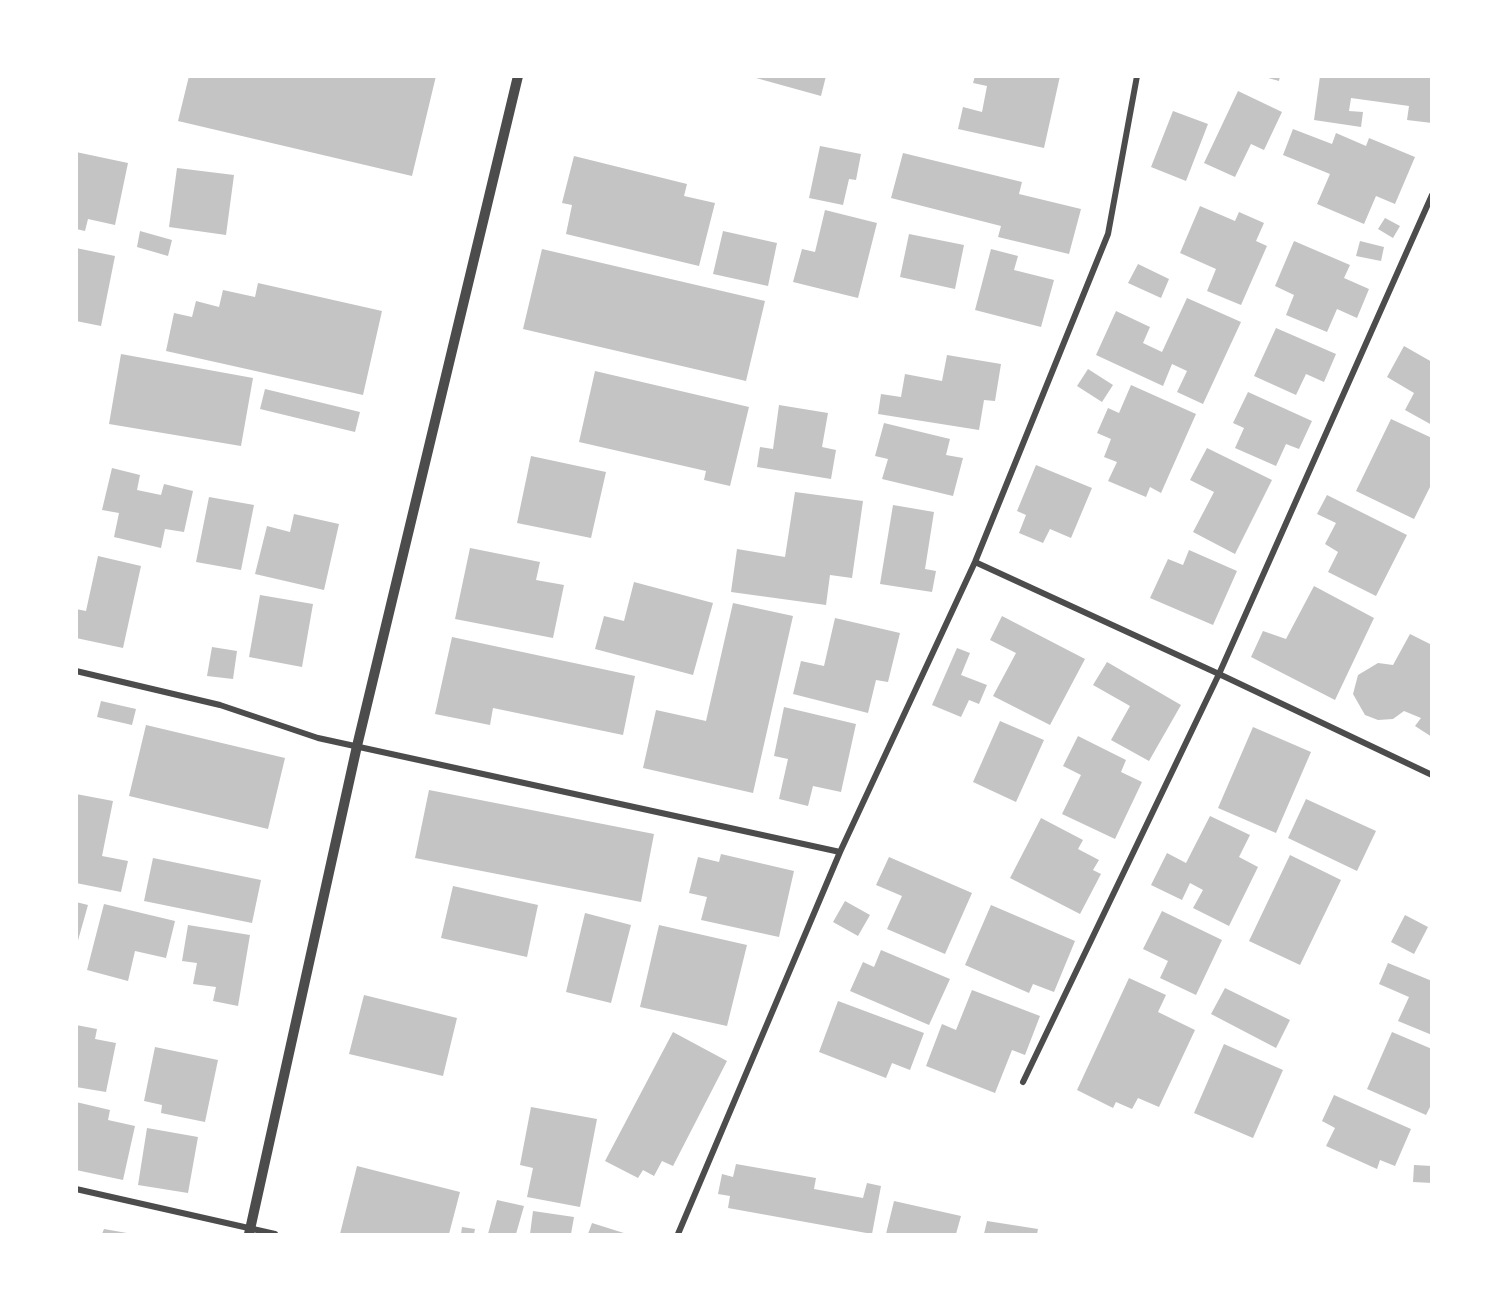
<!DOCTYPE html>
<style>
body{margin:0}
#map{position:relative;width:1508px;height:1311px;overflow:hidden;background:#fff;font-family:"Times New Roman",serif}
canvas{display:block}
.frame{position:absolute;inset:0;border:78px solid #fff;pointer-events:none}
</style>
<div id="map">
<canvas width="1508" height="1311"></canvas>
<div class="frame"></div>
</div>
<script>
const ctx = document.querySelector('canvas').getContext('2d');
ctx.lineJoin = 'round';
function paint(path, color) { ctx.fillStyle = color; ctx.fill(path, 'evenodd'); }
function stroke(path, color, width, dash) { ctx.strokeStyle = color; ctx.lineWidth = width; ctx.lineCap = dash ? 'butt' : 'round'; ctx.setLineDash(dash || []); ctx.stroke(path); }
paint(new Path2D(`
 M189,76H436L412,176L178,121Z
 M756,76H826L821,96L756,78Z
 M975,76H1060L1044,148L958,129L963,107L982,112L987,86L973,83Z
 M1261,76H1280L1279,81Z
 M1320,76H1432V123L1407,120L1409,106L1351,98L1349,111L1363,112L1361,127L1314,120Z
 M1238,91L1282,112L1264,150L1251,144L1235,177L1204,163Z
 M1173,111L1208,124L1186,181L1151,167Z
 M1293,129L1332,144L1336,133L1366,146L1369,138L1415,157L1395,204L1376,196L1364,224L1317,204L1330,174L1283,155Z
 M820,146L861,154L856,180L849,179L843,205L809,198Z
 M76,152L128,163L115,225L88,219L85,231L76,229Z
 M903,153L1022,182L1019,194L1081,209L1069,254L998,237L1001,226L891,198Z
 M574,156L687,184L684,196L715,203L699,266L566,234L572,205L562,203Z
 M177,168L234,175L226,235L169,227Z
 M1200,206L1235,221L1239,212L1264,223L1256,241L1267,246L1241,305L1207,291L1216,269L1180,253Z
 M825,210L877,223L858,298L793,282L802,249L815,252Z
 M1385,218L1400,226L1393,238L1378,229Z
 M140,231L172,240L168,256L137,247Z
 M723,231L777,243L768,286L713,274Z
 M909,234L964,245L955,289L900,277Z
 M1294,241L1350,265L1344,278L1369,289L1357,318L1337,309L1327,332L1286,315L1294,295L1275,286Z
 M1360,241L1384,247L1381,261L1356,256Z
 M76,248L115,256L101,326L76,321Z
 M542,249L765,301L746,381L523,329Z
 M991,249L1018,256L1014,270L1054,280L1041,327L975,310Z
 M1138,264L1169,279L1161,298L1128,283Z
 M258,283L382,311L363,395L166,351L174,313L192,317L196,301L219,307L223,290L255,297Z
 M1187,298L1241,322L1203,404L1177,392L1187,371L1172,364L1163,386L1096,355L1116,311L1150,327L1143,343L1162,352Z
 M1276,328L1336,354L1324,382L1306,374L1296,395L1254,376Z
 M1404,346L1432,362V425L1405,410L1414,393L1387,377Z
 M121,354L253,378L241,446L109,424Z
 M947,355L1001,364L995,401L984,400L979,430L878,414L881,394L901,397L905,374L942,381Z
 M1088,369L1113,385L1102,402L1077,386Z
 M595,371L749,407L730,486L704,480L706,471L579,442Z
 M1131,385L1196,414L1161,493L1150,487L1146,497L1108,481L1117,462L1104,457L1111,439L1097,433L1108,408L1119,413Z
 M265,389L360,412L355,432L260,409Z
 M1248,392L1312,421L1299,449L1286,444L1276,466L1235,448L1244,428L1233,423Z
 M779,405L828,413L822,447L836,450L831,479L757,467L760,447L773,449Z
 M1391,419L1432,438V483L1414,519L1356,491Z
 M884,423L950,439L946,455L963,458L953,496L882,479L888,459L875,456Z
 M1207,448L1272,480L1235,554L1193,532L1214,492L1190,480Z
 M531,456L606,472L591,538L517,523Z
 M1036,465L1092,488L1071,538L1050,529L1043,543L1019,533L1026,515L1017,511Z
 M112,468L140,475L137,490L161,495L164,484L193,491L184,532L165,529L161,548L114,537L119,513L102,510Z
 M795,492L863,501L852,578L830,575L826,605L731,592L737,549L785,557Z
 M1327,495L1407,535L1376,596L1328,572L1338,552L1325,544L1336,523L1317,514Z
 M209,497L254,505L241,570L196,562Z
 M893,505L934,512L925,569L936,571L932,592L880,584Z
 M294,514L339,524L324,590L255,574L267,526L290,532Z
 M470,548L540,562L536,580L564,585L553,638L455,619Z
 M1189,550L1237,571L1213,625L1150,598L1168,559L1183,565Z
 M98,556L141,566L123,648L76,638V609L86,611Z
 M634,582L713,603L693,675L595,649L604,616L624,621Z
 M1314,586L1374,618L1335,700L1251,657L1263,631L1286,639Z
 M260,595L313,604L302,667L249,657Z
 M733,603L793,616L753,793L643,768L656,710L706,721Z
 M1002,616L1085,659L1050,725L993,696L1016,653L990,640Z
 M835,618L900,633L888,682L876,680L868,713L793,694L801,661L824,666Z
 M1410,634L1432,645V737L1415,726L1421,718L1404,711L1393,719L1378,720L1365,715L1353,694L1358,675L1378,663L1393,665Z
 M452,637L635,676L623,735L493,708L490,725L435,714Z
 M212,647L237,651L233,679L207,676Z
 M957,648L970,653L961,675L987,685L979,704L969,700L961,717L932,705Z
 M1107,662L1181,705L1149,761L1111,740L1130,706L1093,685Z
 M101,701L136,709L132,725L97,717Z
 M784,707L856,724L841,792L813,786L808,806L779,799L788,759L774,756Z
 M1000,721L1044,740L1016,802L973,782Z
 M146,725L285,758L268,829L129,796Z
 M1253,727L1311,752L1276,833L1218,808Z
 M1078,736L1126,760L1121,772L1142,782L1115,839L1062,814L1081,775L1063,766Z
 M429,790L654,834L641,902L415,858Z
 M76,794L113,801L102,856L128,861L121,892L76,883Z
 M1306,799L1376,831L1357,871L1288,838Z
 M1210,816L1250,835L1239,857L1258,867L1229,926L1193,908L1203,890L1190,883L1182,900L1151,885L1167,853L1186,863Z
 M1041,818L1083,840L1078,849L1099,860L1093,870L1101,874L1080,914L1010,878Z
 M721,854L794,871L779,937L701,920L707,897L689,893L698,857L719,862Z
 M1290,855L1341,880L1300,965L1249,941Z
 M889,857L972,893L945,954L887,929L902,896L876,885Z
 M153,858L261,880L252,923L144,901Z
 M453,886L538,905L527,957L441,938Z
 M845,901L870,915L858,936L833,922Z
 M76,902L88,905L77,944H76Z
 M104,904L175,921L166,958L135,951L128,981L87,970Z
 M991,905L1075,941L1054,992L1033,984L1029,993L965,965Z
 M1162,911L1222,940L1196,995L1160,978L1168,961L1143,949Z
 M585,913L631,925L611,1003L566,992Z
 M1405,915L1428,927L1414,954L1391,942Z
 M188,925L250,935L238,1006L213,1001L216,987L193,984L197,963L182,961Z
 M659,925L747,945L727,1026L640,1007Z
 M881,950L950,979L929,1025L850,991L863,962L874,967Z
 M1388,963L1432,981V1035L1398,1021L1409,997L1379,984Z
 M1129,978L1166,995L1158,1012L1195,1030L1159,1107L1138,1098L1132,1109L1116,1102L1113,1108L1077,1090Z
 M1225,988L1290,1020L1276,1048L1211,1014Z
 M972,990L1040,1016L1025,1055L1012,1050L995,1093L926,1066L942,1024L956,1030Z
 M364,995L457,1018L443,1076L349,1054Z
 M838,1001L924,1033L910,1070L892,1063L886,1078L819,1052Z
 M76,1025L97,1029L95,1039L116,1043L106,1092L76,1087Z
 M673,1032L727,1061L673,1166L662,1161L654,1176L643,1170L638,1178L605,1161Z
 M1392,1032L1432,1049V1103L1426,1115L1367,1089Z
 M1224,1044L1283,1070L1253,1138L1194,1113Z
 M155,1047L218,1060L205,1122L161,1113L162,1105L144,1101Z
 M1334,1095L1411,1129L1395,1166L1380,1160L1377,1169L1326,1146L1335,1128L1322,1121Z
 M76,1102L110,1110L108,1120L135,1126L123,1180L76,1170Z
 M531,1107L597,1119L580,1207L527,1197L533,1168L520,1165Z
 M147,1128L198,1137L188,1193L138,1185Z
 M736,1164L816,1178L814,1189L863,1198L867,1183L881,1186L872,1234L728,1208L730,1196L718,1194L722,1174L733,1177Z
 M1414,1165L1432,1166V1183L1413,1182Z
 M357,1166L460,1192L449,1234H340Z
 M497,1200L524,1206L516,1234H488Z
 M894,1201L961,1216L956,1234H886Z
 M533,1211L574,1217L571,1234H530Z
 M987,1221L1038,1229L1037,1234H984Z
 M592,1223L627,1234H588Z
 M462,1227L475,1229L474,1234H461Z
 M104,1229L127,1233V1234H102Z`), '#c4c4c4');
stroke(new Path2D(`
 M975,562L1219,674L1432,775
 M76,671L220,705L318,738L840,852
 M1023,1082L1219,674L1432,195
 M76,1189L275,1234
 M678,1234L840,852L975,562L1108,234L1137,76`), '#4c4c4c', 6);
stroke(new Path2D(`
 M249,1234L357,746L518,76`), '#4c4c4c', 10);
</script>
